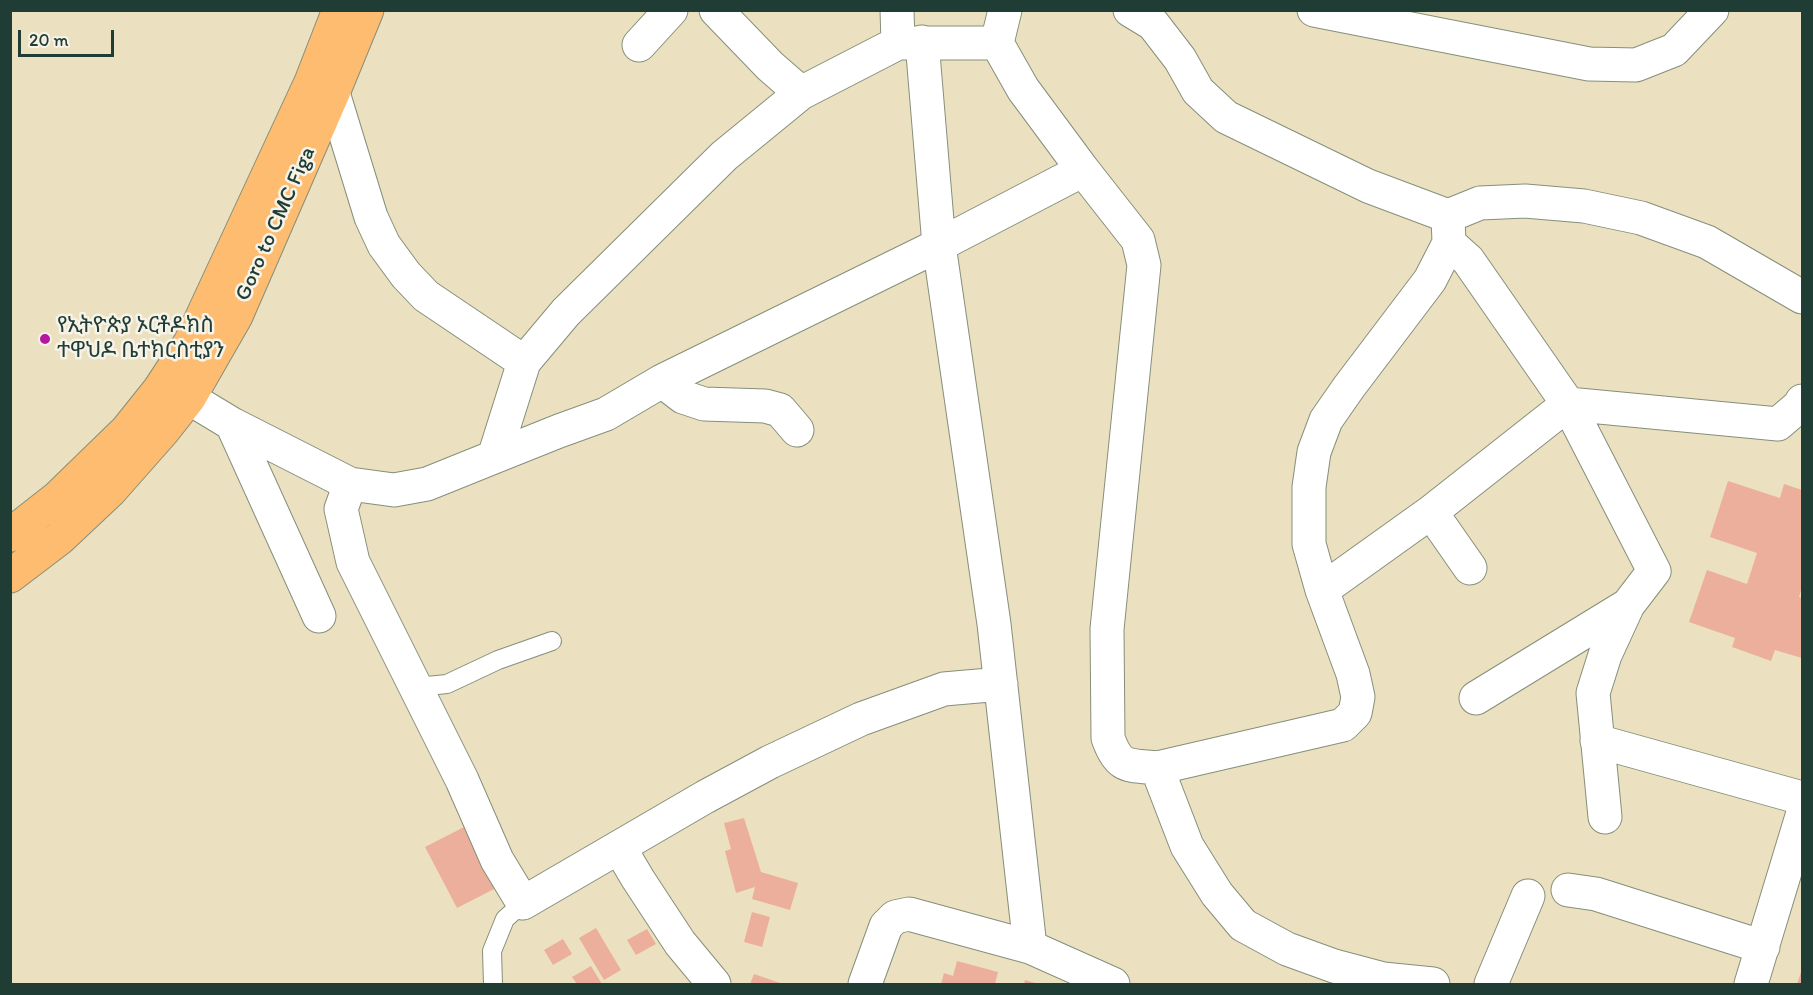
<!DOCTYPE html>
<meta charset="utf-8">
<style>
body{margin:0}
#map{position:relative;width:1813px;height:995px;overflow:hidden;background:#ebe1c0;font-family:Itim,sans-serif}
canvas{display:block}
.frame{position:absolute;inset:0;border:12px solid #1f3d34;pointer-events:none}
.scale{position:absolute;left:18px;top:30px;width:96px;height:27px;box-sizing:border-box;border:3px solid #1f3d34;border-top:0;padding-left:8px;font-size:18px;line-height:21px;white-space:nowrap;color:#1f3d34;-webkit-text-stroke:4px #f7f3e8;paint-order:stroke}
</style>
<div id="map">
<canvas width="1813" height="995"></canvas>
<div class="frame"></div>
<div class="scale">20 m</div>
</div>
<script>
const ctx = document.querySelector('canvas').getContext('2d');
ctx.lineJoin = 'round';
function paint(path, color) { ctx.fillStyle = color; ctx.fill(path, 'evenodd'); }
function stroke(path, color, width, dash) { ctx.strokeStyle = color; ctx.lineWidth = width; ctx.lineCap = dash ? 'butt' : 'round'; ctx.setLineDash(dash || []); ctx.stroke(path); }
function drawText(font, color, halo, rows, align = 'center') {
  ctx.font = font + ' Itim,"Noto Sans Ethiopic",sans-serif'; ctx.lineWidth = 5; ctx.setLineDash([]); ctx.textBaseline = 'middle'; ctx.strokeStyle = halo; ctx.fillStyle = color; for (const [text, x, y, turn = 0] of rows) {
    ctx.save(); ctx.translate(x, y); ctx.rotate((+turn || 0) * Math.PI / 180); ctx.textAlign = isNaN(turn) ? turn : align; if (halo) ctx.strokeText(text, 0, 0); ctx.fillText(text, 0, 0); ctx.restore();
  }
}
paint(new Path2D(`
 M1728,481L1780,498L1784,484L1802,490V587L1799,597L1802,598V658L1775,650L1771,661L1732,647L1735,638L1689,622L1707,570L1747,584L1757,553L1710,537Z
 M744,818L761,872L798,883L790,910L752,899L755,887L736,893L725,851L731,849L724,823Z
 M466,826L498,887L457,908L425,847Z
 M752,912L770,917L762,947L744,942Z
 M596,928L621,970L604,980L579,938Z
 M647,929L656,944L636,955L627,940Z
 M563,939L572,954L553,965L544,950Z
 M957,961L998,972L995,984H941L944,973L953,976Z
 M591,966L602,984H577L572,977Z
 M1802,969V984H1797Z
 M754,974L783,984H750Z
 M1025,980L1039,984H1024Z`), '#ecaf9b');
const service = new Path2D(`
 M417,687L447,684L498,660L552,641
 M493,984L492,951L505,919L523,903`);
const minor = new Path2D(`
 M716,10L770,66L801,93
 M897,10L898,43
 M1005,10L997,43L1023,89L1083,170L1138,240L1144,265L1107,629L1108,738C1119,769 1128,765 1157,768L1343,725L1355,713L1358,697L1353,674L1322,590L1309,544V487L1314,452L1326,420L1349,387L1430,280L1449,243L1448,216
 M1130,10L1153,24L1180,59L1198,91L1226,117L1368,186L1448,216L1480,203L1525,201L1584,206L1641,218L1707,242L1802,297
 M1314,10L1589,64L1636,65L1674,50L1712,10
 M639,45L671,10
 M333,93L371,217L384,245L406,275L426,296L524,362
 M1449,243L1468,260L1568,404L1654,571L1628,605L1605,655L1593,693L1605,817
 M662,381L683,397L704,404L765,406L780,410L797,430
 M189,398L232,424L350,484L394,490L427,484L494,457L524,362L566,312L724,156L801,93L898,43H997
 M232,424L319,616
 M494,457L559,431L606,414L662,381L939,245L1083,170
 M350,484L341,509L353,562L462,780L497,860L523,903L705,797L770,762L861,719L944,689L1001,684
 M1431,512L1470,568
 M1322,590L1431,512L1568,404L1778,424L1799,406L1802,401
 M1476,698L1628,605
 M1597,741L1802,798
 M1157,768L1187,846L1217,894L1243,925L1287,949L1334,966L1383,979L1433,984
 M619,847L638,879L680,943L714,984
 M1568,890L1596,894L1763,947
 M1030,947L1113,984
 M865,984L886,926L895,917L909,914L1030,947L994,624L939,245L922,42
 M1491,984L1528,896
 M1751,984L1802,816`);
const primary = new Path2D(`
 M10,535L57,498L127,430L159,390L190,343L311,82L339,10
 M10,576L60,538L110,491L163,431L189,398L236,316L333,93L367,10`);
stroke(service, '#858f7a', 20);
stroke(minor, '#858f7a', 35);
stroke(primary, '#858f7a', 35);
stroke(service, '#fff', 18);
stroke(minor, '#fff', 33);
stroke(primary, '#febc70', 33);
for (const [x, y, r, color] of [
 [45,339,6,"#b5179e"]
]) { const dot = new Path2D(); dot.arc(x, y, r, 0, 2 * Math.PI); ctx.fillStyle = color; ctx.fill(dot); stroke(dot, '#f7f3e8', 2); }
drawText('22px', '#1f3d34', '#f7f3e8', [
 ["Goro to CMC Figa",276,224,-66]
]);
drawText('22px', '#1f3d34', '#f7f3e8', [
 ["የኢትዮጵያ ኦርቶዶክስ",57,326],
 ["ተዋህዶ ቤተክርስቲያን",57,351]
], 'left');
</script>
